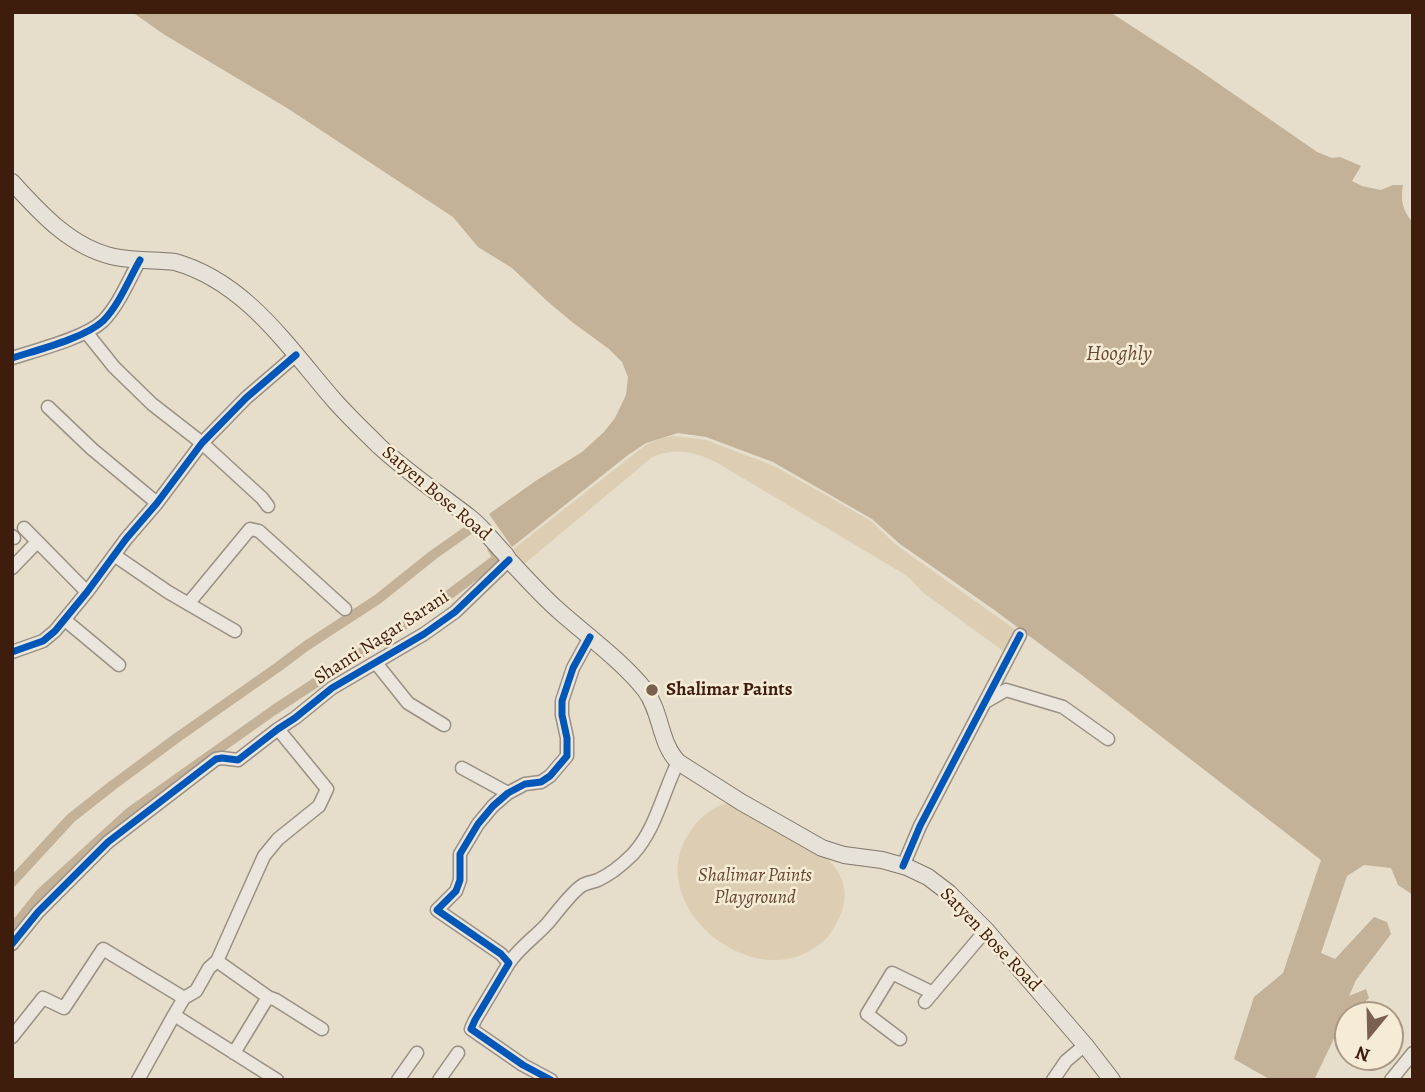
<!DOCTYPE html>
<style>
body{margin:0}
#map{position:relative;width:1425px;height:1092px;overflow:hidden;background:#e6ddca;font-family:Alegreya,serif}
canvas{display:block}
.frame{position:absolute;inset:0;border:14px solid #3e1d0d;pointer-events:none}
.north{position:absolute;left:1334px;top:1001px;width:70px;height:70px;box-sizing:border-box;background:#f6ecd5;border:2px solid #ac9985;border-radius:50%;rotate:199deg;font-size:19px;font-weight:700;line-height:28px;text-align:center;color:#3e1d0d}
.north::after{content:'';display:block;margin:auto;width:24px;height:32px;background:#79604f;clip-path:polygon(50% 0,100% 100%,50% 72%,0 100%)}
</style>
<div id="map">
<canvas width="1425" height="1092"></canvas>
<div class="frame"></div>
<div class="north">N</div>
</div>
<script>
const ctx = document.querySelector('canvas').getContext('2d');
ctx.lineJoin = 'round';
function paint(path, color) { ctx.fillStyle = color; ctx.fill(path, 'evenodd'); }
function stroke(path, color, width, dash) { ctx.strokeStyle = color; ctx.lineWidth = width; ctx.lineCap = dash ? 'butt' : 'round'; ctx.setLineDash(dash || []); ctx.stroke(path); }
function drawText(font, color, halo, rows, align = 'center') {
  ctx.font = font + ' Alegreya,serif'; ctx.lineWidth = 5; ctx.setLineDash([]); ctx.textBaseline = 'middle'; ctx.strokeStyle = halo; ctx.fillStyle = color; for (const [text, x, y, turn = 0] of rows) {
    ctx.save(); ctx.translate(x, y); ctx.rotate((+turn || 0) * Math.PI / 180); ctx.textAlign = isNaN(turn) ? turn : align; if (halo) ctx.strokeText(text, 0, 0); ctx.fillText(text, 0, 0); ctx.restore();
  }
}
paint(new Path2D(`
 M673,436L706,440L774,466L799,480L871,521L895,544L1017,631L1006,653L925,594C917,587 912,579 904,574L716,462C694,451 672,447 651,458L523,565L511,551L647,444L662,438Z
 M737,803C752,812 768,821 784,829C826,853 866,879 832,931C821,948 797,960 777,960C714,962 648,887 692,829C698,820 710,809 721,805C725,804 732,804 737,803Z`), '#dccdb3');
paint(new Path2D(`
 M132,12H1110L1196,68L1317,152L1332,158L1340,157L1361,166L1352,181L1362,186L1381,190L1393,185H1403C1400,201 1403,211 1413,223V895L1398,885L1391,868L1364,865L1347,876L1321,953L1335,959L1374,917L1387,922L1391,934L1356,980L1349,996L1366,989L1369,998L1342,1022L1314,1080H1271L1234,1059L1254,997L1283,973L1321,860L1079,673L993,609L900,544L872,519L773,462L706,437L678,433L646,443L628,455L512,547L489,514L537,480L582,452L604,432L615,418L626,395L628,377L622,362L609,349L572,322L546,300L512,268L478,247L453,217L287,108L165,35Z`), '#c3b198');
stroke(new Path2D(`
 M12,882L71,818L113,785L178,737L278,667L306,646L378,599L433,555L477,524L478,526
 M12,929L40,894L130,812L274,710L446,597L498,558L492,548`), '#c3b198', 10);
const minor = new Path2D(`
 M86,332L114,367L152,404L202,443L262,498L268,506
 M12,358C37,350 85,338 103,321C119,305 129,279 140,260
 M48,407L92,449L157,503
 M24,528L87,592
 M12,536L14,538
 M114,555L168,592L235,631
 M12,568L37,542
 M188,604L250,529L259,531L345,609
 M65,620L119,665
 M12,652L43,641L55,631L87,592L126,539L157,503L202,443L246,398L296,355
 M376,663L408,703L444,725
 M987,701L1006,690L1063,707L1108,739
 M462,768L508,793
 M903,866L920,826L1020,635
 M12,944L38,912L108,842L216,759L222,758L238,760L278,729L295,718L332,688L424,634L455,612L509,560
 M217,961L268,997L276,1000L322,1029
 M509,963C519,948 534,938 547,924C555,915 573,890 583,885C588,882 594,882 598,880C611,874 623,864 633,854C656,829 663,792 678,762
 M184,998L196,991L209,968L217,961L264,856L278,839L319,806L327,789L278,729
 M925,1002L986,930
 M12,1037L43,998L64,1008L103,949L184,998L174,1015L277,1080
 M900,1039L867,1014L892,973L933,993
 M234,1053L268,997
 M138,1080L174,1015
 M398,1080L417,1053
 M439,1080L458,1053
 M551,1080L523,1065L471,1029L475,1020L509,963L501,954L437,910L456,891L460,880V854L478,824L493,806L508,793L525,784L541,782L550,776L567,756V738L562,715V701L573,668L590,637
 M1053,1080L1066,1061L1085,1045
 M1391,1080L1413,1053`);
const major = new Path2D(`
 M12,182C41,214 72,248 115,257C135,261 155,260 175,262C246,282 288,347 334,400C348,416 364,431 379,446C407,472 438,493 468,516C482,526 493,542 505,554L509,560C525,577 541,595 558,610C586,635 622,661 645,690C662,713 659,742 678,762L741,802L822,848L844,855L882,860L907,867L928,877L949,893L986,930L1085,1045L1112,1080`);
stroke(minor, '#9a9084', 15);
stroke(major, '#81776b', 18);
stroke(minor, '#eae6dd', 12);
stroke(major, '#e7e2d7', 16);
stroke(new Path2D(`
 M12,358C37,350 85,338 103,321C119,305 129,279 140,260
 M12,652L43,641L55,631L87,592L126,539L157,503L202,443L246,398L296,355
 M903,866L920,826L1020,635
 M12,944L38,912L108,842L216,759L222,758L238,760L278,729L295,718L332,688L424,634L455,612L509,560
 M551,1080L523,1065L471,1029L475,1020L509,963L501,954L437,910L456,891L460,880V854L478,824L493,806L508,793L525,784L541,782L550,776L567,756V738L562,715V701L573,668L590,637`), '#0057b8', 7);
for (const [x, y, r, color] of [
 [652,690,7,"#79604f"]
]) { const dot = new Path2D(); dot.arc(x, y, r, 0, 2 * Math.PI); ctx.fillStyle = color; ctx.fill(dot); stroke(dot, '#f6ecd5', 2.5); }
drawText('19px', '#3e1d0d', '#f6ecd5', [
 ["Satyen Bose Road",436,494,40],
 ["Shanti Nagar Sarani",382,638,-33],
 ["Satyen Bose Road",990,940,46]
]);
drawText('bold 19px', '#3e1d0d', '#f6ecd5', [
 ["Shalimar Paints",666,690]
], 'left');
drawText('italic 19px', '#634632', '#f6ecd5', [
 ["Shalimar Paints",755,876],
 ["Playground",755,898]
]);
drawText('italic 21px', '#674a36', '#f6ecd5', [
 ["Hooghly",1119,355]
]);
</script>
